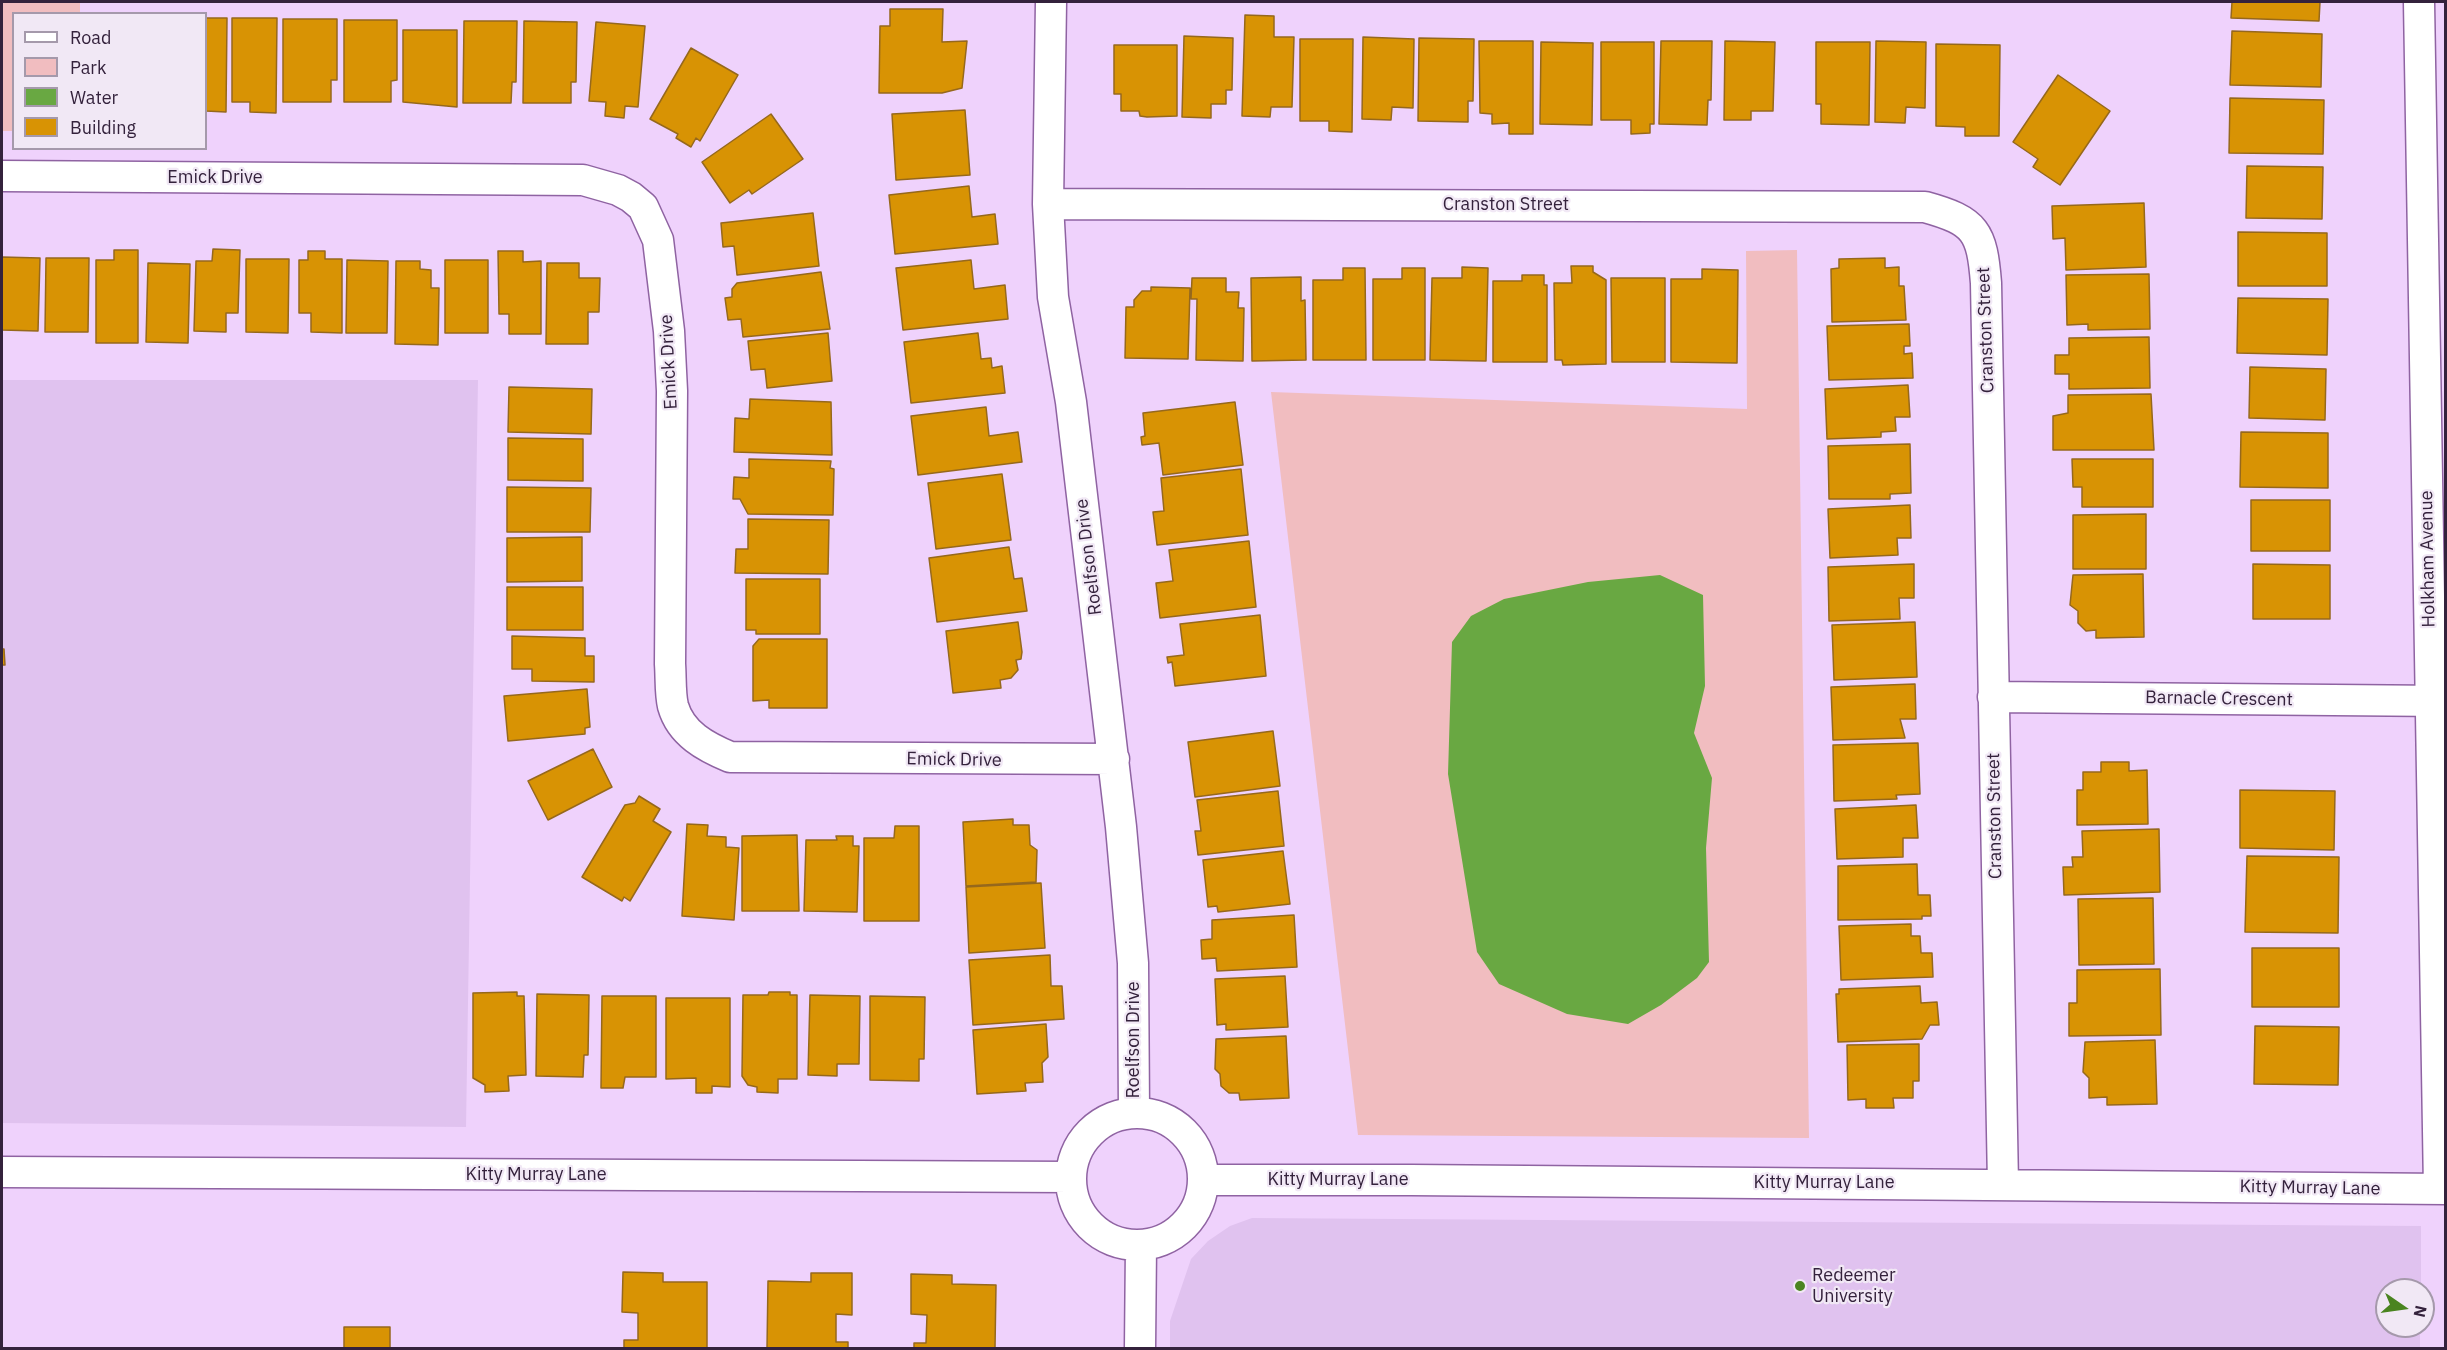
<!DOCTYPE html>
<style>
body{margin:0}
#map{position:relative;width:2447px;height:1350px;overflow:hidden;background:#efd2fc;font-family:"IBM Plex Sans",sans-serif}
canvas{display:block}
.frame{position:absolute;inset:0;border:3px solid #34223c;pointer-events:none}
.legend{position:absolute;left:12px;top:12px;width:195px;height:138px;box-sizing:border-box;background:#f1e8f5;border:2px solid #a599ab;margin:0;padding:8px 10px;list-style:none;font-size:18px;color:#34223c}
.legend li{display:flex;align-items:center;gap:12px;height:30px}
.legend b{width:30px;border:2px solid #a599ab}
.north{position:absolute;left:2375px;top:1278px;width:60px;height:60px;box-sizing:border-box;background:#f1e8f5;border:2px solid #a599ab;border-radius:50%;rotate:103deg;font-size:16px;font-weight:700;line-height:24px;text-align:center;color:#34223c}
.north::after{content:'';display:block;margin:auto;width:21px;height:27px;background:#4a8420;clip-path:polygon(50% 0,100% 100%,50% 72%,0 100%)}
</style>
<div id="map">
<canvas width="2447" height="1350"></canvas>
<div class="frame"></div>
<ul class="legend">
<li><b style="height:8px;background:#fff"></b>Road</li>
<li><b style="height:16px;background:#f1bdc0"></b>Park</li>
<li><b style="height:16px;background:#69a842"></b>Water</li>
<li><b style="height:16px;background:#d89304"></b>Building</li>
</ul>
<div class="north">N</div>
</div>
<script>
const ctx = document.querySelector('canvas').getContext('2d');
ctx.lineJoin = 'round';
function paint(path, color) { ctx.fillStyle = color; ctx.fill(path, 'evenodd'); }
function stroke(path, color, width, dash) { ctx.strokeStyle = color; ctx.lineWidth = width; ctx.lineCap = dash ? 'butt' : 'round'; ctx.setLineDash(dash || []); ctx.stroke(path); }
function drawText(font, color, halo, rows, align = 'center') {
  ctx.font = font + ' "IBM Plex Sans",sans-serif'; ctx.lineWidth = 4.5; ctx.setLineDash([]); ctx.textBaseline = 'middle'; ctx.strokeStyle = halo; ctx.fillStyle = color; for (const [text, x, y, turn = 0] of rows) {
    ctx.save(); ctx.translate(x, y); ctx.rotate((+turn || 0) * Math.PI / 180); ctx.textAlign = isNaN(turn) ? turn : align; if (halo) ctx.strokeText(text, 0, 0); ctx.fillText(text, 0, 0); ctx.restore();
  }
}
paint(new Path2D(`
 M2,380H478L466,1127L2,1123Z
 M1252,1218L2421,1226V1290H2387V1326H2420V1348H1170V1321L1191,1259L1208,1241L1230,1226Z`), '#e0c2ef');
paint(new Path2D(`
 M2,2H80V13L14,14L13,131H2Z
 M1349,2H1565L1349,3Z
 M1797,250L1809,1138L1358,1135L1271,392L1747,409L1746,251Z`), '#f1bdc0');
paint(new Path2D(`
 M1660,575L1703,595L1705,686L1694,733L1712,778L1706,848L1709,962L1697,978L1661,1005L1628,1024L1567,1014L1499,984L1477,952L1448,774L1452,642L1471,616L1504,599L1588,582Z`), '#69a842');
const building = new Path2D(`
 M2232,2H2320L2319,21L2231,18Z
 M890,9H943L942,42L967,41L962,88L942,93H879L880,26H890Z
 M1245,15L1274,16V37H1294L1292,107H1271L1270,117L1242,116Z
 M206,18H227L226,112L206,111Z
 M232,18H277L276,113L250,112V102H232Z
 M283,19H337V80H331V102H283Z
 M344,20H397V80L391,81V102H344Z
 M464,21H517L516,82H512L511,103H463Z
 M524,21L577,22L576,82H571V103H523Z
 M596,22L645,26L638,107L625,106L624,118L605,116L606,102L589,101Z
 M403,30H457V107L403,102Z
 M2232,31L2322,34L2321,87L2230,85Z
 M1184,36L1233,38L1232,90H1226V104H1211V118L1182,117Z
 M1363,37L1414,39L1413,108L1392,107L1391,120L1362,119Z
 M1419,38L1474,39L1473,101H1468V122L1418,121Z
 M1300,39H1353L1352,132L1329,131V121H1300Z
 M1479,41H1533V134H1509V123L1492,124V114L1480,113Z
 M1661,41H1712L1711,100H1708L1707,125L1659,124Z
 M1725,41L1775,42L1773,111H1751V120H1724Z
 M1876,41L1926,42L1925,108L1906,107L1905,123L1875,122Z
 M1541,42L1593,43L1592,125L1540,124Z
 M1601,42H1654V124H1650V133L1631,134V120H1601Z
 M1816,42H1870L1869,125L1821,124V104H1816Z
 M1936,44L2000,45L1999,136H1965V127L1936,126Z
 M1114,45H1177V116L1147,117L1140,116L1139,111H1121V94H1114Z
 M691,48L738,75L700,141L696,138L691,147L676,138L678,134L650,119Z
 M2058,75L2110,111L2060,185L2033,167L2038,159L2013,142Z
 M2230,98L2324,100L2323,154L2229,153Z
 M965,110L970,175L896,180L892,114Z
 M771,114L803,159L752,194L749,190L730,203L702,162Z
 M2247,166L2323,167L2322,219L2246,218Z
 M969,186L972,217L995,214L998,244L895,254L889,195Z
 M2144,203L2146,267L2066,270L2065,238L2053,239L2052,206Z
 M813,213L819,266L737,275L734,246L723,247L721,223Z
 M2238,232L2327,233V286H2238Z
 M213,249L240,250L238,313H226V332L194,331L196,261H212Z
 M114,250H138V343H96V260H114Z
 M308,251H325V259H342V333L311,332V313H299V260H308Z
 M498,251H523V262L541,261V334H509V314H499Z
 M2,257L40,258L38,331L2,330Z
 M46,258H89L88,332H45Z
 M1885,258V268L1899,267V286H1904L1906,320L1832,322L1831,269L1839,268V259Z
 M246,259H289L288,333L246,332Z
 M347,260L388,261L387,333H346Z
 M445,260H488V333H445Z
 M971,260L974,289L1005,285L1008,319L903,330L896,268Z
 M396,261H420V269L431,270V288H439L438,345L395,344Z
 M148,263L190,264L188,343L146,342Z
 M547,263H579V278H600L599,312H588V344H546Z
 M1571,266H1593V272L1606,280V364L1563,365L1562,360H1555L1554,283H1572Z
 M1462,267L1488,268L1486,361L1430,360L1432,278H1462Z
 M1343,268H1365L1366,360H1313V280H1343Z
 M1402,268H1425V360H1373V279H1402Z
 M1702,269L1738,270L1737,363L1671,362V279H1702Z
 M821,272L830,329L743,337L741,319L728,320L725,298L732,297V289L737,283Z
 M2149,274L2150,329L2088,330V324L2067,325L2066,275Z
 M1522,275H1544V285H1547V362H1493V281H1522Z
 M1301,277V301L1305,300L1306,360L1252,361L1251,278Z
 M1192,278H1226V292H1239L1238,308H1244L1243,361L1196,360L1197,299H1191Z
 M1611,278H1665V362H1612Z
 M1151,287L1190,288L1188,359L1125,358L1126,307H1134V300L1142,291H1151Z
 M2238,298L2328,299L2327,355L2237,353Z
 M1909,324L1910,346H1904V354L1912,353L1913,378L1829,380L1827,326Z
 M828,333L832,381L767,388L765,369L751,370L748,341Z
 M978,333L981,359L991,358L992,368L1002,366L1005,393L911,403L904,342Z
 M2149,337L2150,388L2069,389V374H2055V355H2069V338Z
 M2250,367L2326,369L2325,420L2249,418Z
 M1908,385L1910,417H1895L1896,431L1881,432V437L1827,439L1825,389Z
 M509,387L592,389L591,434L508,432Z
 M2151,394L2154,450H2053V416L2068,413V395Z
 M750,399L831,402L832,455L734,452L735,418L749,419Z
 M1235,402L1243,465L1163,475L1159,443L1142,445L1141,437L1145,436L1143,413Z
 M986,407L989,436L1018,432L1022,462L918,475L911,416Z
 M2241,432L2328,433V488L2240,487Z
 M508,438L583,439V481L508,480Z
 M1910,444L1911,493L1890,494V499H1829L1828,446Z
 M749,459L831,461L830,468L834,469L833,515L748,514L740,499H733L734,477L749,478Z
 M2072,459H2153V507H2082V487H2073Z
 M1241,469L1248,535L1157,545L1153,512L1164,511L1161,478Z
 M1002,474L1011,540L936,549L928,483Z
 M507,487L591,488L590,532H507Z
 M2251,500H2330V551H2251Z
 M1910,505L1911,538H1897L1898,555L1830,558L1828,509Z
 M2146,514V569H2073V515Z
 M748,519L829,520L828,574L735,573L736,549H748Z
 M582,537V581L507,582V538Z
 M1249,541L1256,607L1160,618L1156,583L1173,581L1169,550Z
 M1009,547L1014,579L1022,578L1027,611L937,622L929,558Z
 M1914,564V598H1899L1900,619L1829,621L1828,567Z
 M2253,564L2330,565V619H2253Z
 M2143,574L2144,637L2096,638V630L2086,631L2078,623V611L2070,605L2073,575Z
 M746,579H820V634H756V630H746Z
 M507,587H583V630H507Z
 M1260,615L1266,676L1175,686L1172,662L1168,663L1167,657L1184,655L1180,624Z
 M1018,622L1022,652L1021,659L1016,660L1018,670L1011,678L1000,680L1001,688L953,693L946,631Z
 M1915,622L1917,677L1834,680L1832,625Z
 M512,636L585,638V656H594V682L532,681V669H512Z
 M759,639H827V708H769V700L753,701V646Z
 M2,649H4L5,665H2Z
 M1915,684L1916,719H1900L1905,738L1833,740L1831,687Z
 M587,689L590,727L585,728V734L508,741L504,696Z
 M1273,731L1280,786L1195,797L1188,742Z
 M1918,743L1920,794L1896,795L1897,799L1834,801L1833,745Z
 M593,749L612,787L548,820L528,781Z
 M2101,762H2129V771L2147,770L2148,824L2077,825V790H2083V772H2101Z
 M2240,790L2335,791L2334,850L2240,848Z
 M1278,791L1284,846L1198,855L1195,831H1201L1197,800Z
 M639,796L660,809L653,821L671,832L630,901L624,897L622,901L582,877L625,805L635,803Z
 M1916,805L1918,838H1903V857L1837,859L1835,809Z
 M1013,819V825H1029L1030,845L1037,850L1036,882L966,886L963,822Z
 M687,824L708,825L707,836L726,837V847L739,848L734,920L682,916Z
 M895,826H919V921H864V838H894Z
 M2159,829L2160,892L2064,895L2063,867H2073L2072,857H2083L2082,831Z
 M797,835L799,911H742V836Z
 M836,836H853V846H859L857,912L804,911L806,840H837Z
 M1283,851L1290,904L1218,912L1217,906L1208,907L1203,860Z
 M2247,856L2339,857L2338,933L2245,932Z
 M1917,864L1918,895H1930L1931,916H1922V919L1838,920V866Z
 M1041,883L1045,948L969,953L966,887Z
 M2153,898L2154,964L2079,965L2078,899Z
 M1294,915L1297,967L1217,971L1216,958L1202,959L1201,940L1212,939V920Z
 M1911,924V936H1920L1921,953H1932L1933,977L1841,980L1839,926Z
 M2252,948H2339V1007H2252Z
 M1050,955L1051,986H1062L1064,1019L973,1025L969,960Z
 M2160,969L2161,1035L2069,1036V1003H2077V970Z
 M1285,976L1288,1027L1226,1030V1024L1217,1025L1215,979Z
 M1920,986L1921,1003L1937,1002L1939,1025H1930L1922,1039L1838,1042L1836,994H1839V989Z
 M517,992V996H524L526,1075L508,1076L509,1091L485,1092V1085L473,1078V993Z
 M769,992H790V995H797V1079H778V1093L757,1092V1087L748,1085L742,1076L743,995H768Z
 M537,994L589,995L588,1055H584L583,1077L536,1076Z
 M810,995L860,996L859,1064H837V1076L808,1075Z
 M602,996H656V1077H625L623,1088H601Z
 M870,996L925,997L924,1059H919V1081L870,1080Z
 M666,998H730V1087L712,1086V1093H696V1078L666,1079Z
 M1046,1024L1048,1057L1042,1063L1043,1082L1025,1083L1026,1091L977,1094L973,1030Z
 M2255,1026L2339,1027L2338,1085L2254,1084Z
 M1286,1036L1289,1098L1240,1100L1239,1093H1229L1221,1086L1220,1074L1215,1069L1216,1039Z
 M2155,1040L2157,1104L2107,1105V1097L2089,1098V1078L2083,1072L2085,1042Z
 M1919,1044V1081H1913V1098H1893L1894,1108H1866V1099L1848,1100L1847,1045Z
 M623,1272L663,1273V1282H707V1348H624V1340H638V1313L622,1312Z
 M811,1273H852V1315L836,1314V1342H848V1348H767L768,1281L811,1282Z
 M911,1274L952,1275V1284L996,1285L995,1348H914V1343H926L927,1315L911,1314Z
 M344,1327H390V1348H344Z`);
paint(building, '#d89304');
stroke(building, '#96681c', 1.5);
const street = new Path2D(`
 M1051,2L1048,204L1053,297L1071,402L1121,827L1133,963L1134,1112
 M2419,2L2439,1189
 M2,176L583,180L618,190L631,197L643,207L658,240L669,331L672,391L670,664C671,677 670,694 673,706C681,734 706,747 730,757L1114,759
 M1048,204L1925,207C1976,221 1982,232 1986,283L2003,1184
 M1993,697L2446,701
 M1071 1179a66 66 0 1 1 132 0a66 66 0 1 1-132 0Z
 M2,1172L1071,1177
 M1203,1180H1411L2446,1189
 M1140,1348L1141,1245`);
stroke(street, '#8f63a2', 33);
stroke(street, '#fff', 30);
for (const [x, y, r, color] of [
 [1800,1286,6,"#4a8420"]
]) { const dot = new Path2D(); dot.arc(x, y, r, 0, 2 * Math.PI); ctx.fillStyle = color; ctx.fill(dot); stroke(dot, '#f1e8f5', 2); }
drawText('18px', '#34223c', '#f1e8f5', [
 ["Emick Drive",215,178],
 ["Cranston Street",1506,205],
 ["Cranston Street",1986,330,-92],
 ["Emick Drive",669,362,-93],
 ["Roelfson Drive",1089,557,-97],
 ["Holkham Avenue",2428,559,-91],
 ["Barnacle Crescent",2219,699,1],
 ["Emick Drive",954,760,1],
 ["Cranston Street",1995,816,-91],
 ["Roelfson Drive",1134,1040,-90],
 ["Kitty Murray Lane",536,1175],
 ["Kitty Murray Lane",1338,1180],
 ["Kitty Murray Lane",1824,1183],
 ["Kitty Murray Lane",2310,1188,1]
]);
drawText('18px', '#34223c', '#f1e8f5', [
 ["Redeemer",1812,1276],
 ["University",1812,1297]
], 'left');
</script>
